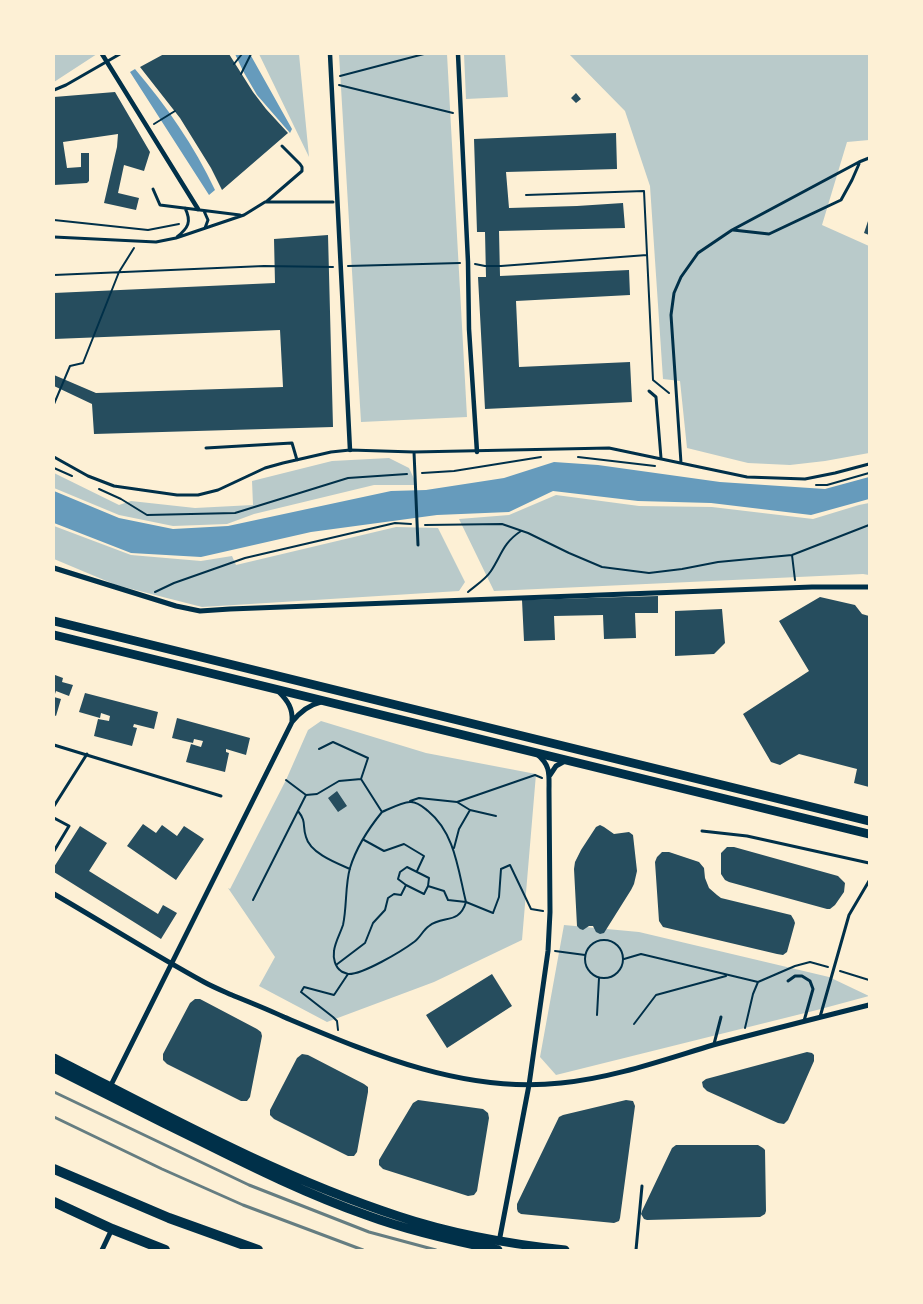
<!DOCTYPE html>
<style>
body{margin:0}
#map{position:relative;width:923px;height:1304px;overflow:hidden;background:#fdf0d5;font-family:Merriweather,serif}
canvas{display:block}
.frame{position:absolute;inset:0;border:55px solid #fdf0d5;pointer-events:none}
</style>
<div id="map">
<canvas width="923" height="1304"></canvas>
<div class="frame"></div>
</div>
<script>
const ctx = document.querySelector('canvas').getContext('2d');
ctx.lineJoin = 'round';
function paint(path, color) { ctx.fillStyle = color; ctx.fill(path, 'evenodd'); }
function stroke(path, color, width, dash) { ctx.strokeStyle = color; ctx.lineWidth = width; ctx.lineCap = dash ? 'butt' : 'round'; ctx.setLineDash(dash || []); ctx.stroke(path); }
paint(new Path2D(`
 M54,54H97L54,82Z
 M259,54H299L309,157Z
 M339,54H447L467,417L361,422Z
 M464,54H505L508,97L466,99Z
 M569,54H869V140L847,142L822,225L869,246V453L825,461L790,465L748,463L687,448L680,381L663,379L650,186L625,111Z
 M389,458L409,468L417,485H374L254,514L227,524L173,526L119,515L54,488V473L119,505L131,501L195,508L253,505L252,481L332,461Z
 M556,495L639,506L712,507L813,519L859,505L869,503V575L863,574L494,591L459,519L509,515Z
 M54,526L131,555L201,561L232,556L236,565L396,527L438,528L465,582L459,591L202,607L116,585L54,559Z
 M321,721L426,753L536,774L522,940L434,982L327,1022L259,986L275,957L228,888L230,889L286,780L308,730Z
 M564,925L639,932L829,977L869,996L817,1010L556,1075L540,1057Z`), '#b9caca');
paint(new Path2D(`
 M235,54H250L292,129L290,133L257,95L243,71Z
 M135,69C167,107 194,145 215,190L209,195L130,72Z
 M554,462L598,465L720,482L825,489L869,477V499L811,515L711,503L638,501L553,491L509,512L437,515L311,532L201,557L131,553L54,523V491L119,518L173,529L228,526L391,491L426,490L504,478Z`), '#669bbc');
paint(new Path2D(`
 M164,54H229L253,92L266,109L288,133L222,190L211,168L180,118L140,67Z
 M115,92L150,152L144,171L124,165L118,193L139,198L136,210L104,203L117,147L118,134L63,142L67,168L81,167V153H89V181L87,183L54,185V97Z
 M576,93L581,99L576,103L571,98Z
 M616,133L617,169L506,172L509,208L577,206L623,203L625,228L499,231L500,276L629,270L630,295L516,301L519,367L630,362L632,402L485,409L478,277H486L485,232H477L474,139Z
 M869,218V235L864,233Z
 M328,235L333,427L94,434L92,404L54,386V375L96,393L283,387L280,330L54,339V293L275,283L274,239Z
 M658,596V613H635L636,638L604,639L603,615L554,616L555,640L524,641L522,600Z
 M820,597L855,605L862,614L869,616V787L854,783L857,769L799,754L780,765L771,762L743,714L809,671L779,621Z
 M722,609L725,643L714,654L675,656V611Z
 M55,675L63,678L62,682L73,685L69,696L56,691L54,697L61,699L56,716L54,715V680Z
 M85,693L158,712L154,729L134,724L133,727L137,728L132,746L94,736L98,719L109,721L110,716L101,713L100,718L79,712Z
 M177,718L250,738L246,755L226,749V752L229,753L225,772L186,762L191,744L201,747L203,741L194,739L193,743L172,738Z
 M337,791L347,806L338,812L328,798Z
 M143,824L156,833L162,825L177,836L184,826L204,839L176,880L127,846Z
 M600,825L604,827L614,834L629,832L633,835L637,871L634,884L631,890L604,933L600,934L596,932L593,926H589L583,930L580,929L577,926L574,869L575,862L581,850L596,827Z
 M80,826L107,843L89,871L158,914L163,905L177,913L161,939L54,872V867Z
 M727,847H734L838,876L845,883L844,892L835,905L830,909H827L729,882L725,880L721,874V853Z
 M662,852H669L699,862L704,868L705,878L709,888L717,895L721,898L791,915L794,920L795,923L787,952L783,955L777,954L663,927L659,921L655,862L657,857Z
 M492,974L512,1006L447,1048L426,1015Z
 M195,999H200L257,1029L261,1032L262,1036L250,1097L247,1101H241L167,1064L163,1060V1054L190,1003Z
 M807,1052L812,1053L814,1055V1061L788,1120L784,1124L778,1123L707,1091L703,1087L702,1082L706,1079Z
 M302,1054L308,1055L364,1084L368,1087V1092L357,1152L354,1156H348L274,1119L270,1115V1110L297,1058Z
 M418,1100L483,1109L488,1113L489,1118L477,1191L474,1195L468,1196L383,1169L379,1165V1160L413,1103Z
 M626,1100L633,1101L635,1106L620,1218L619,1221L614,1223L521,1214L518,1212L517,1209V1204L559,1117L563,1115Z
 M676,1145H758L763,1148L765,1150L766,1211L765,1214L760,1217L647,1220L644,1219L641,1214L642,1211L672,1148Z`), '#264d5e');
stroke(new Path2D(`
 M234,64L242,54
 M241,74L251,54
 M340,76L424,54
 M339,85L453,113
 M154,124L175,111
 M526,195L644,191L653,380L669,393
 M54,220L148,230L179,224
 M475,264L485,266H501L647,255
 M348,266L460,263
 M54,275L264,266L333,267
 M54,404L70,366L83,363L119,272L134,248
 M578,457L655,466
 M54,468L72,476
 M422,473L454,471L541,457
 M816,485H827L869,473
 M99,489L121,499L147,515L235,513L348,478L407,474
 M425,525L502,524L528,533L569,553L602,567L649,573L682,569L718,562L792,555L869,525
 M792,555L795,580
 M155,592L174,583L245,558L395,523L411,524
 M468,592C475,586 486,579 491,571C502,554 503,543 521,531
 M319,749L333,742L368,758L361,779
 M361,779L382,812C369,828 356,848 350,868C345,885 347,907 343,925C340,934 335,942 334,951C333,958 335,967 341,971C342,972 348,974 348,974C362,975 402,951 414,942C420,938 423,930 429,926C443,915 459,925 466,902C458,870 455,833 428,811C423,807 418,802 411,802C404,801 389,809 382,812
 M286,780L306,795L317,794L339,781L361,779
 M410,801L419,798L457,802L470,810L459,829L454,848
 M457,802L535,775L542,778
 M470,810L496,816
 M298,811C307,822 302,826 306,837C310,853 336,863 350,869
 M364,840L384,851L404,844L424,856L417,871
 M407,867L429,878L428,886L424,894L406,885L398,879L400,872Z
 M428,886L444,891L448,900L466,902L493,913L499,897L501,869L510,865L531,909L543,911
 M253,900L306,795
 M585 959a19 19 0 1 1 38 0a19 19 0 1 1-38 0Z
 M555,951L585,955
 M624,959L641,954L758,982L795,966L810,962L828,967
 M336,965L365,943L373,923L385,910L388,898L394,894L401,895L406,885
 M840,971L869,980
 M597,1015L599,978
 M634,1024L656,995L726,976
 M745,1028L753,994L758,982
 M338,1030L337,1021L333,1017L301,992L304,987L334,995L348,974`), '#003049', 2);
stroke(new Path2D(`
 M54,90L66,85L120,54
 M153,189L160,205L240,215
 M266,202L302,171V167L300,164L282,146
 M204,211L208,220L205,228
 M733,230L769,234L841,200L852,180L859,164
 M54,237L156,242L176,238L244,215L265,202H333
 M177,237C188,228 192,222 185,208
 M649,391L656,397L661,458
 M206,448L292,443L297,460
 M414,452L418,545
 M54,457L88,476L114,486L177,495H198L218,490L265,468L283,463L331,452L350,450L414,452L609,448L747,477L805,479L835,473L869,464
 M681,463L671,315L674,293L681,277L698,253L732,230L859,162L869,158
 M54,745L221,796
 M54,806L87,754
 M54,818L69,826L54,851
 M702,831L747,836L869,863
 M788,981L795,976H802L810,981L813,989L804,1021
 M820,1017L849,915L869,881
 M714,1044L721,1017
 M636,1250L642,1186`), '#003049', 3);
stroke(new Path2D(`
 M102,54L198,209
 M330,54L350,450
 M458,54L468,262L469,329L477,452`), '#003049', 4.5);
stroke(new Path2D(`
 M54,568L176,606L200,611L230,609L812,587H869
 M279,692C288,701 293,709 292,721
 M550,775L556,766L565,761
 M54,894C104,923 153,954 204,982C213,987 223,991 232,995C249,1002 267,1009 284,1017C372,1054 464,1094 561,1083C613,1078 663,1060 713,1045C765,1031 817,1018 869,1005
 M109,1089L292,722C300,712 308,705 321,702
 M499,1242L529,1085L548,951L550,912L549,791C549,774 551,766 537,754
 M102,1250L112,1229`), '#003049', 5);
stroke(new Path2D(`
 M54,621L869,821
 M54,635L869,834
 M54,1058C166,1115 278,1177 398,1216C452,1234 509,1244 565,1250
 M54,1068C102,1092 151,1117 200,1141C254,1168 309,1195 366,1215C409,1231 454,1241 498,1250`), '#003049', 9);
stroke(new Path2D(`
 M54,1169L169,1218L258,1250
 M54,1202L112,1229L165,1250`), '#003049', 10);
stroke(new Path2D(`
 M54,1092L249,1185L369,1232L436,1250
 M54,1117L162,1169L243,1205L363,1250`), '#657d81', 3);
</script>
